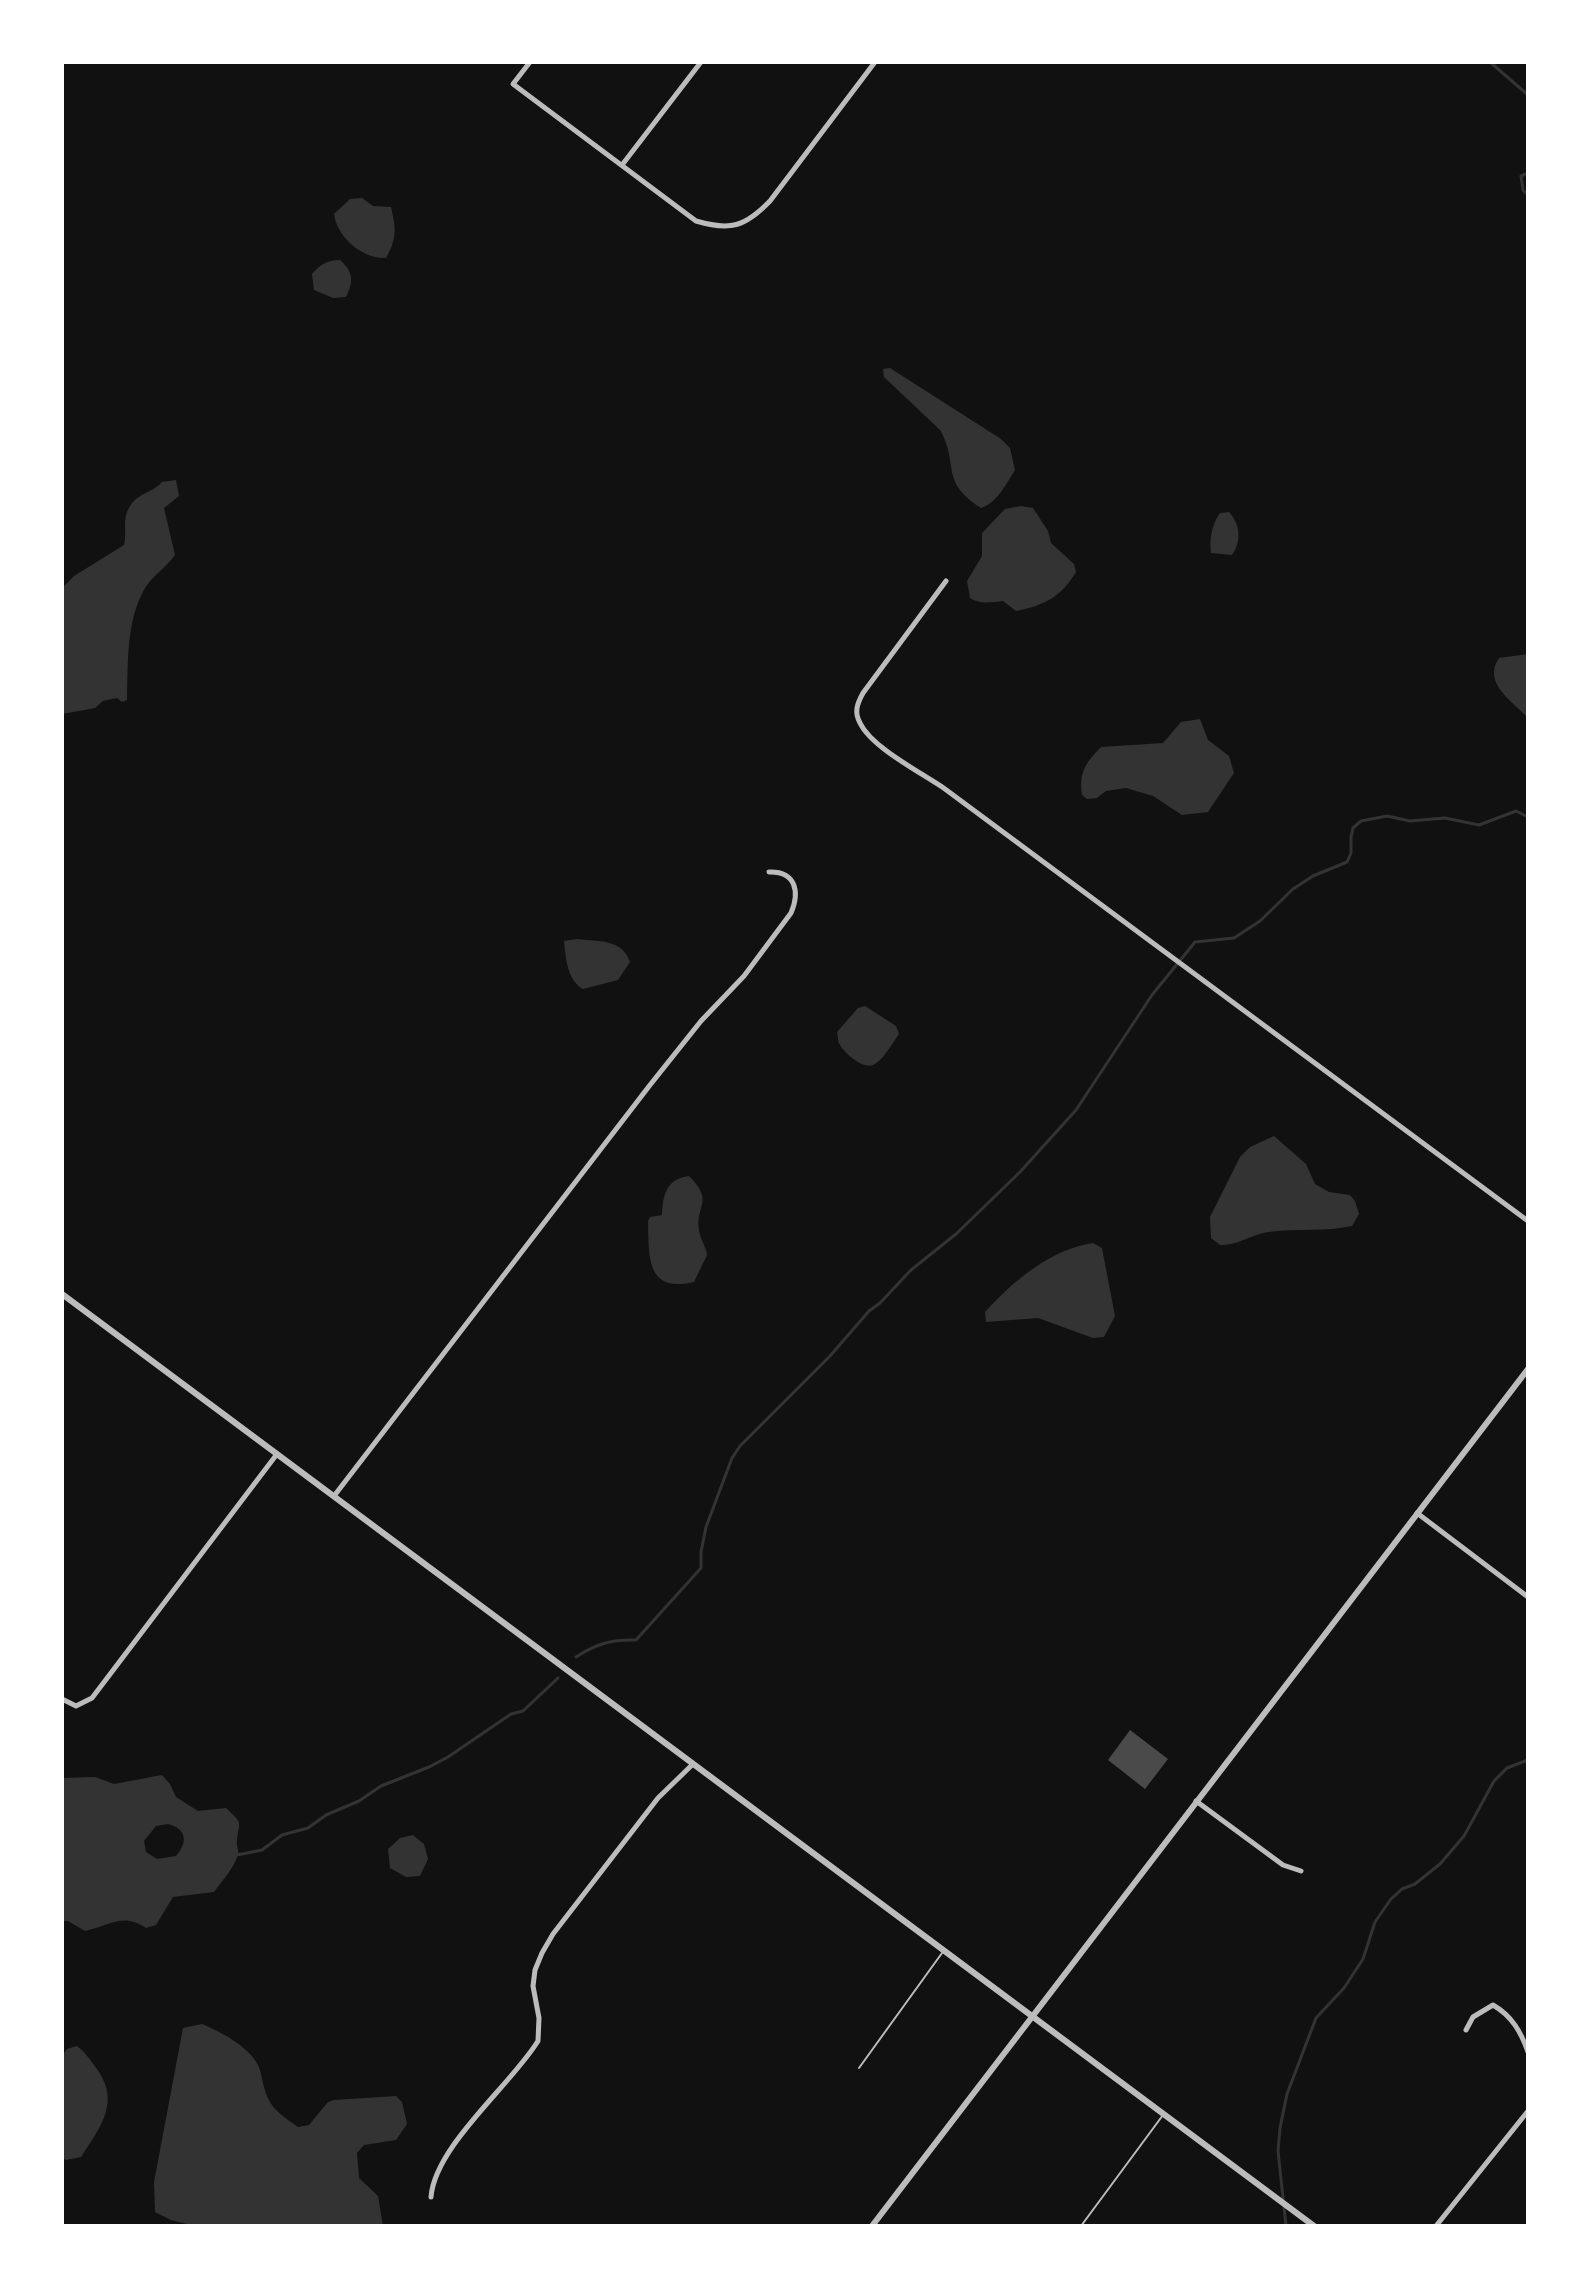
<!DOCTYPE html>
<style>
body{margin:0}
#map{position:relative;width:1590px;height:2288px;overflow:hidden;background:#111;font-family:"IBM Plex Sans",sans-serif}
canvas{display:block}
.frame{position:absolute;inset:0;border:64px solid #fff;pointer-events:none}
</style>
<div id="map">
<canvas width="1590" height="2288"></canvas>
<div class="frame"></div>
</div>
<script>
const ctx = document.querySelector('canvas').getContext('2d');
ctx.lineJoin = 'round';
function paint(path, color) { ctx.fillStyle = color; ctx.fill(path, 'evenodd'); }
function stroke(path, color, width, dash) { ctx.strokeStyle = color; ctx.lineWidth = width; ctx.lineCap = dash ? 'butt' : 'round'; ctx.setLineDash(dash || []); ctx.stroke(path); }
paint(new Path2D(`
 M362,198L373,206L391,207C396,228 397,239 386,258C362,259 337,237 334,214L350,199Z
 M340,260C353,271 354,282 346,297L333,298L314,290L312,274C320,265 327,260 340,260Z
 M890,368L1001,439L1010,448L1015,470C1006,484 998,502 981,508C939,481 960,466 940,430L884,377L883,369Z
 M176,480L179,496L164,508L175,555C166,568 153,575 145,588C126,620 128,664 127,700L122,702L117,698L103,701L95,708L62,714V588L74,576L124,545C127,534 123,522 127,512C135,492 152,494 162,482Z
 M1021,506L1033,508L1048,531L1051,543L1074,564L1076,572C1062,596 1044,606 1016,611L1003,601C991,602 981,605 970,598L967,581L982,556V533L1005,509Z
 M1229,512C1240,524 1242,541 1232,555L1211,553C1209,539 1212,524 1220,513Z
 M1528,654V718C1512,701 1482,683 1499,658Z
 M1200,719L1208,740L1229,756L1234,773L1208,812L1182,815L1153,796L1126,788L1106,791L1097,798L1087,799L1082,795C1079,773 1085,763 1101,747L1163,743L1181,722Z
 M577,939C598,942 622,938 630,962L618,980L583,989C567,980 566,959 564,941Z
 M865,1006L896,1026L899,1034C893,1042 883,1061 873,1065C863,1069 845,1054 840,1045C838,1043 838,1036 837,1032L858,1008Z
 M1274,1136L1306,1164L1315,1184L1329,1192L1350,1195L1355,1201L1359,1214L1352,1226C1325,1232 1297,1228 1269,1232C1251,1234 1241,1245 1220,1245L1211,1238L1210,1217L1240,1157L1250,1147Z
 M689,1176C715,1202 695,1205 699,1230C700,1239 706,1246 707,1255L694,1282C646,1293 649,1258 648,1221L650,1217L662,1215C663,1195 666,1179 689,1176Z
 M1093,1243L1102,1248L1115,1316L1104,1337L1093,1338L1038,1318L986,1322L985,1312C1013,1281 1051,1249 1093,1243Z
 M162,1775L170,1784L176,1797L198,1811L226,1808C244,1825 239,1820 237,1841C236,1846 239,1850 238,1854C235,1867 222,1881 214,1892L173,1897L156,1925L146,1928C123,1912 109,1926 85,1931L68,1921H62V1778L95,1777L114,1784ZM168,1824C187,1829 188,1842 176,1856L157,1859L146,1852L144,1841L156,1826Z
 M413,1835L424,1844L428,1859L420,1876L406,1877L390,1868L388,1849L400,1838Z
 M202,2024C221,2032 248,2046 258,2065C263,2077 263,2091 270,2102C276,2112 288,2120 298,2127L309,2125L328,2102L334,2100L396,2096L402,2102L407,2124L396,2140L364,2145L357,2153L359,2178L378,2196L383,2226H195L171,2220L155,2212L154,2182L183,2028Z
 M77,2046C84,2051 88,2057 94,2065C122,2100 102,2125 81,2157L66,2160L62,2158V2056L67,2049Z`), '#333');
stroke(new Path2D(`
 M1490,62L1528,95
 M1528,173L1521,176L1523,190L1528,195
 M576,1657C596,1644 612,1639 636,1640L701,1568V1552L706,1527L732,1458L740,1446L830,1356L869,1311L880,1303L911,1270L956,1234L1020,1172L1076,1110L1152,995L1195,942L1234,938L1260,921L1293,889L1313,876L1347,862L1351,853V837L1353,828L1361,821L1387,816L1410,821L1445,818L1479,825L1516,811L1528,817
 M237,1855L262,1850L282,1835L308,1828L326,1815L359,1801L381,1786L429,1767L448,1757L511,1714L523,1711L558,1678
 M1286,2226L1278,2151L1280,2128L1287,2094L1316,2018L1344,1988L1363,1959L1375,1922L1391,1899L1402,1889L1415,1884L1440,1864L1464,1836L1494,1781L1507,1768L1528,1760`), '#333', 3);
paint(new Path2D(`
 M1130,1730L1168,1759L1145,1789L1108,1760Z`), '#4a4a4a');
stroke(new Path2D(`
 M859,2068L942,1953
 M1081,2226L1163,2115`), '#bcbcbc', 2);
stroke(new Path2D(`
 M530,62L513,84L696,221C730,231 745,227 770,201L875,62
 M622,165L701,62
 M946,581L863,693C857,704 854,712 860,723C872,748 922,773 945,789L1528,1221
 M334,1496L650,1085L701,1021L744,976L791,913C800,892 796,871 769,872
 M1417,1513L1528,1597
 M62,1699L76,1706L92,1698L277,1454
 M1196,1801L1283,1865L1301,1871
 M1466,2030L1473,2017L1493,2005C1512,2016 1521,2032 1528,2052
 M431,2197C435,2146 511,2085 538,2041L539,2018L533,1986L535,1970L542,1953L553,1934L658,1798L693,1764
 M1436,2226L1528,2111`), '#bcbcbc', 5);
stroke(new Path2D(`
 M62,1294L1314,2226
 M872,2226L1528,1369`), '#bcbcbc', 6);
</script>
